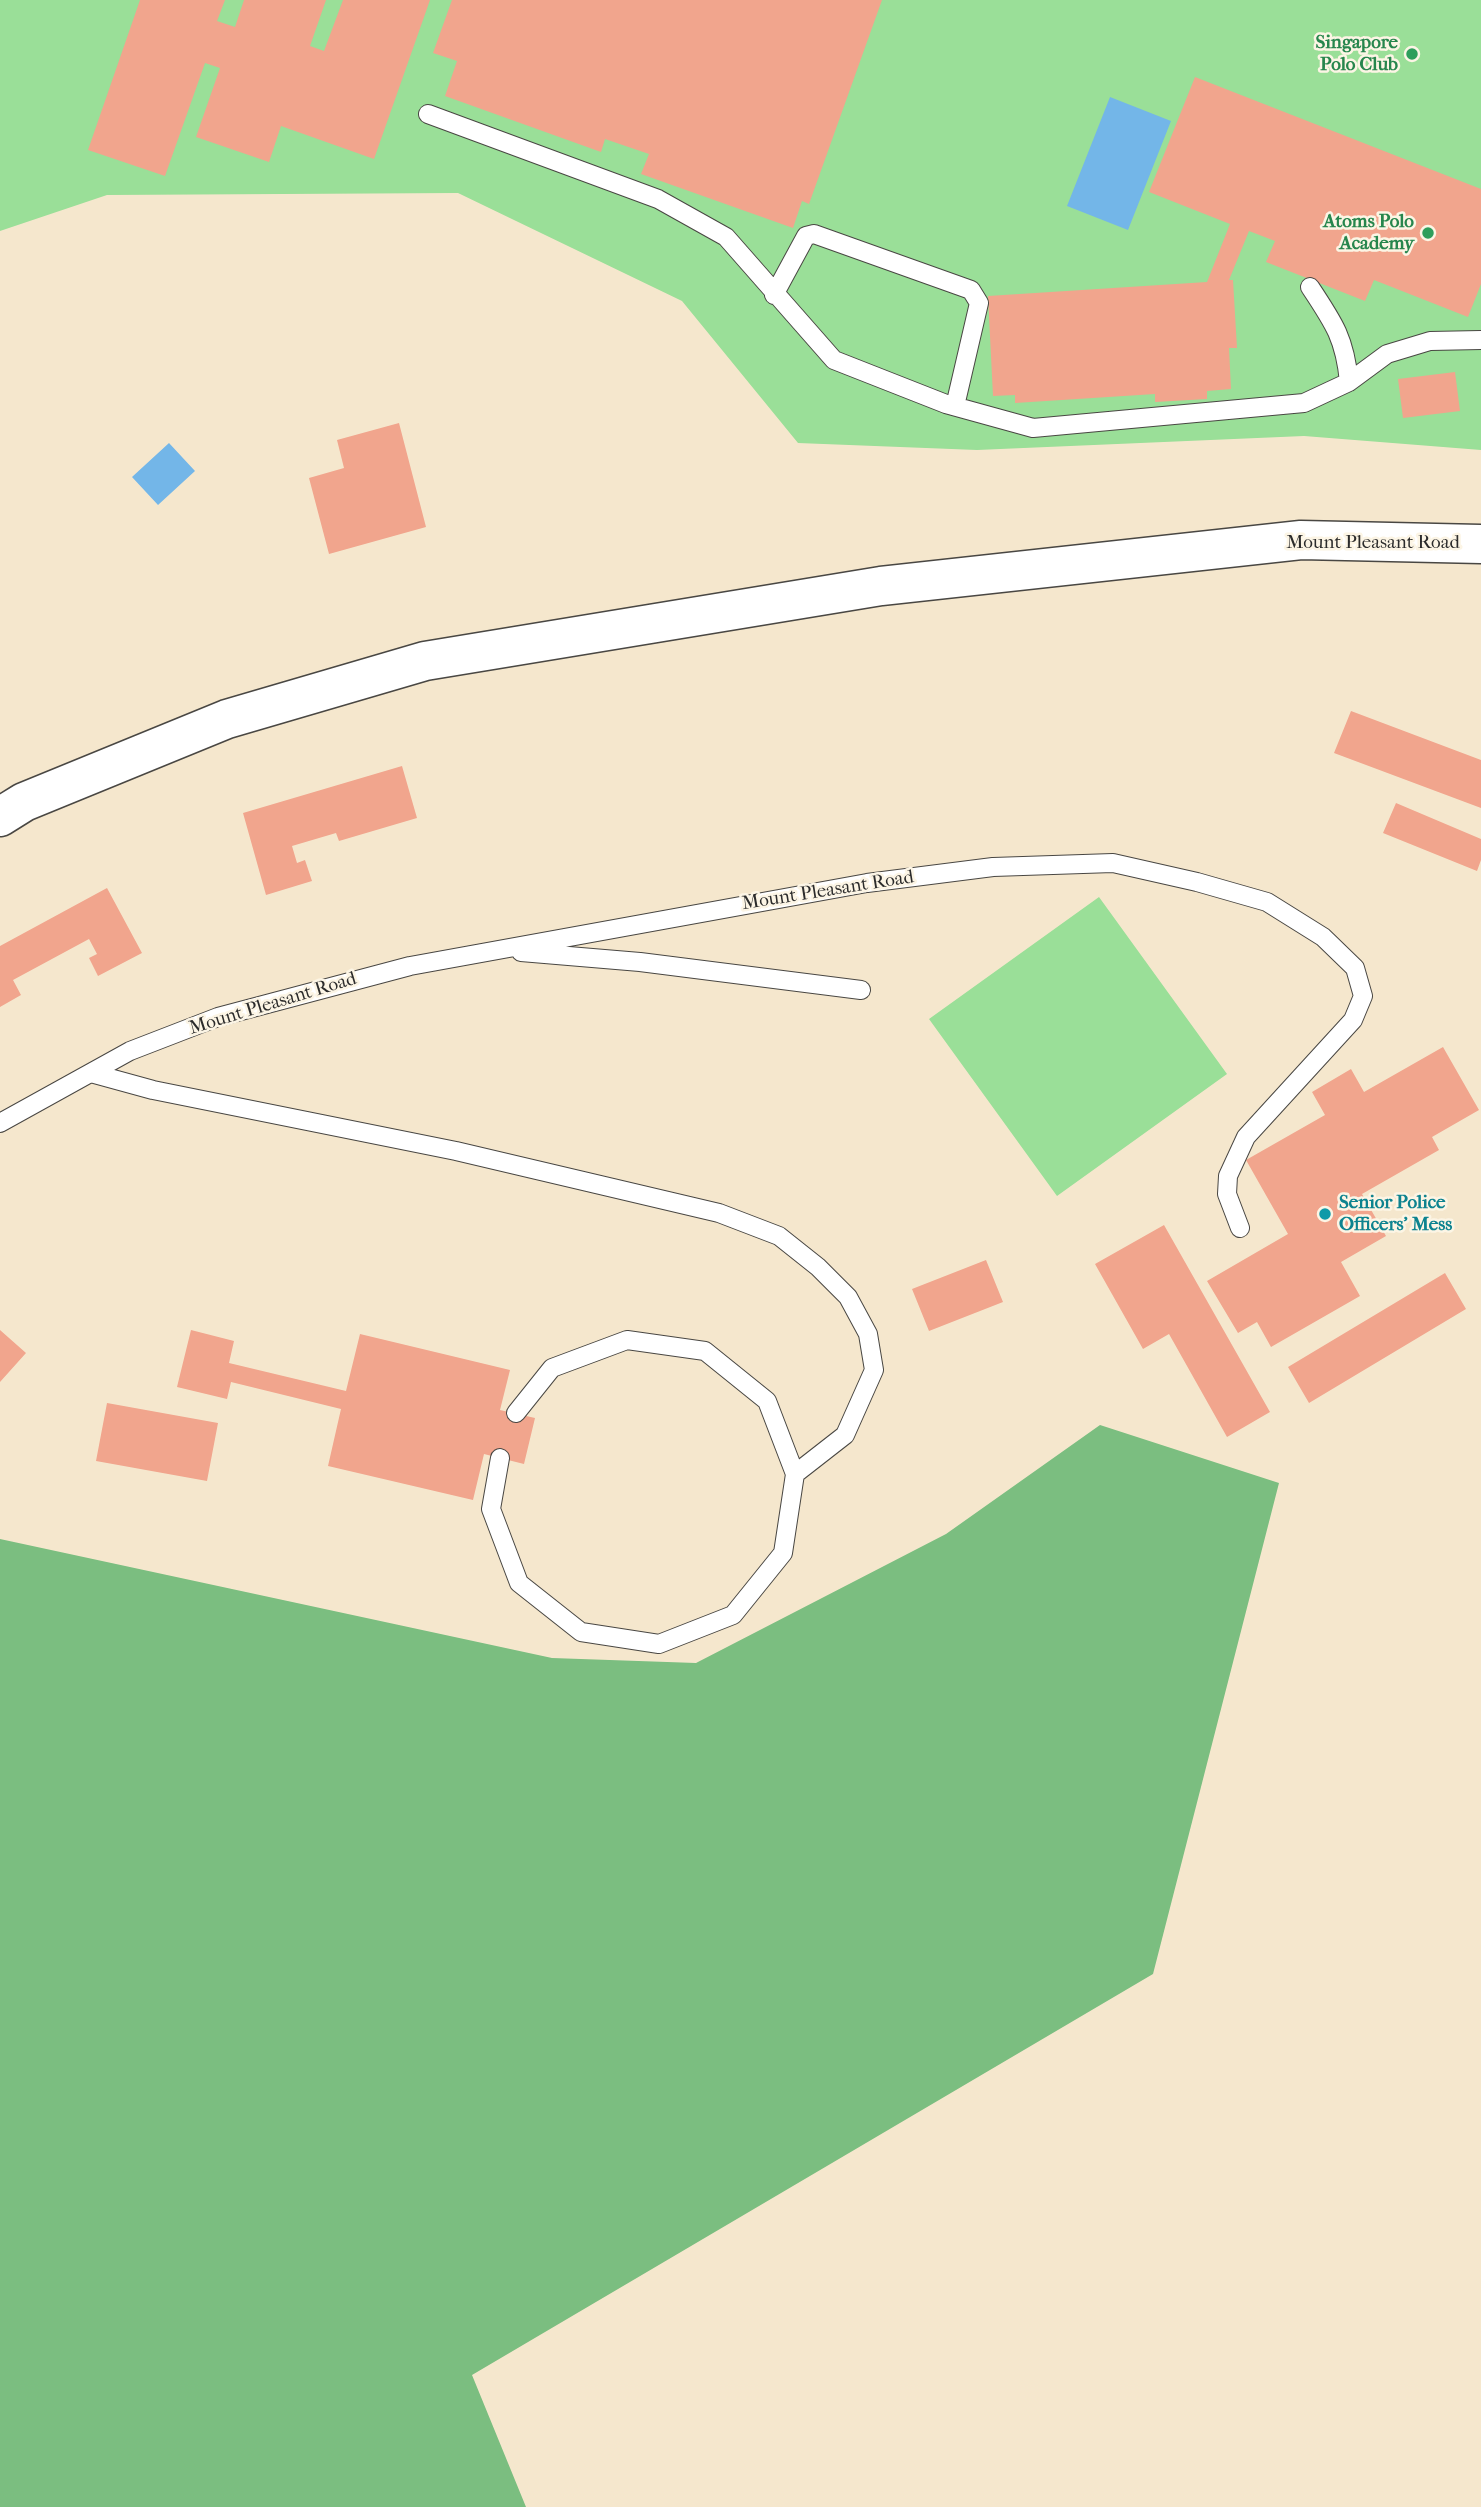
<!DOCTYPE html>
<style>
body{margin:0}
canvas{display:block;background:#f5e7cd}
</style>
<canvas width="1481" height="2507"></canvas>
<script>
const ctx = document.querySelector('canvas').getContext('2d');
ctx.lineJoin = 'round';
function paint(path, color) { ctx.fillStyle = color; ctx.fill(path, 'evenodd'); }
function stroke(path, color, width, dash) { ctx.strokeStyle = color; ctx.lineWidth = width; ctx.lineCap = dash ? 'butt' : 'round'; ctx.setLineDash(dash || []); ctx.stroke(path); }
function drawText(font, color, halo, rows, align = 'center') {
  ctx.font = font + ' "IM FELL French Canon",serif'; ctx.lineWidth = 5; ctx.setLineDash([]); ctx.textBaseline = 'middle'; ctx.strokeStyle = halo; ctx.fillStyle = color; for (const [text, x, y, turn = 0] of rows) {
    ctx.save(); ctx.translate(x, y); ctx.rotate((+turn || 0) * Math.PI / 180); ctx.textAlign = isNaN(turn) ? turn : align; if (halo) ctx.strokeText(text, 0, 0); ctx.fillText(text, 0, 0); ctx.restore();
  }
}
paint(new Path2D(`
 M0,0H1481V450L1304,436L977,450L798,443L682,301L458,193L107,195L0,231Z
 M1099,897L1227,1074L1057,1196L929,1019Z`), '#9adf98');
paint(new Path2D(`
 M1100,1425L1279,1483L1153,1974L472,2375L526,2507H0V1539L552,1658L696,1663L946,1534Z`), '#7bbe80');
paint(new Path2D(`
 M1110,97L1171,121L1128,230L1067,206Z
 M169,443L195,471L158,505L132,477Z`), '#73b6e8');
paint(new Path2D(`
 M140,0H225L217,21L235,27L244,0H326L310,46L324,51L343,0H430L374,159L281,126L269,162L196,137L220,68L205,63L165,176L88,150Z
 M452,0H882L809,204L802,201L793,228L641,174L649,154L605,139L601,152L445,96L457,61L433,53Z
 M1195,77L1481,189V284L1468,317L1374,280L1365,301L1266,262L1275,241L1249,231L1229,280H1233L1237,348H1229L1231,389L1207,391V399L1155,402V394L1015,403V395L993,396L988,296L1207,282L1230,224L1149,192Z
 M1455,372L1460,411L1403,418L1398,379Z
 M399,423L426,527L329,554L309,478L344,468L337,440Z
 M1351,711L1481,760V808L1334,753Z
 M402,766L417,818L339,841L336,833L292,846L297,863L305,860L312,881L266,895L243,813Z
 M1396,803L1481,839V860L1477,871L1383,833Z
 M107,888L142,953L98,976L89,958L97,954L89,939L13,980L21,995L0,1007V946Z
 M1443,1047L1479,1110L1432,1137L1439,1150L1362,1194L1386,1236L1341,1262L1360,1296L1271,1347L1257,1322L1238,1333L1207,1281L1288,1234L1246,1160L1325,1115L1312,1092L1351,1069L1364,1092Z
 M1164,1225L1270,1412L1227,1437L1169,1334L1143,1349L1095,1264Z
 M986,1260L1003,1302L929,1331L912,1289Z
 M1445,1273L1466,1309L1309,1403L1288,1367Z
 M0,1330L26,1353L0,1382Z
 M191,1330L234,1341L229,1363L346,1391L360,1334L510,1370L500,1410L535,1418L524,1464L484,1454L473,1500L328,1466L341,1409L231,1382L227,1399L177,1387Z
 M107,1403L218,1423L207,1481L96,1461Z`), '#f1a58d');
const service = new Path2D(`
 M428,114L658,199L726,237L834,360L946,404L1033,428L1304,403L1349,382L1387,354L1430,341L1481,340
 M1310,287C1334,323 1345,339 1349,382
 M774,295L806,236L814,234L971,290L979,303L955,406
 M521,952L640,962L861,990
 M91,1073L153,1090L456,1151L719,1213L779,1236L818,1267L848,1297L868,1334L874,1370L845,1435L795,1474
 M0,1123L130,1051L218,1017L410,966L867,883L993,867L1113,863L1197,882L1267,902L1323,937L1355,968L1363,996L1353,1020L1246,1137L1228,1176L1227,1194L1240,1228
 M500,1458L491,1509L519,1583L581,1632L659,1644L733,1615L783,1553L795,1474L767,1401L705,1351L627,1340L552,1368L516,1413`);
const tertiary = new Path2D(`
 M0,817L24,802L227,719L425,661L881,586L1301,540L1481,544`);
stroke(service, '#494743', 20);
stroke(tertiary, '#494743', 41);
stroke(service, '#fff', 18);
stroke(tertiary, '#fff', 38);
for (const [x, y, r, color] of [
 [1412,54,7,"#2e9e5b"],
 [1428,233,7,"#2e9e5b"],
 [1325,1214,7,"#0f9aa8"]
]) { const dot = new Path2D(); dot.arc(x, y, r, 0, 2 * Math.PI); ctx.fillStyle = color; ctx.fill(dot); stroke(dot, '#fcf5e5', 2.5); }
drawText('bold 19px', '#27864d', '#fcf5e5', [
 ["Singapore",1398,43],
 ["Polo Club",1398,65],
 ["Atoms Polo",1414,222],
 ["Academy",1414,244]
], 'right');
drawText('19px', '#2b2b2b', '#fcf5e5', [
 ["Mount Pleasant Road",1373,543],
 ["Mount Pleasant Road",828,891,-9],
 ["Mount Pleasant Road",273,1004,-17]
]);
drawText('bold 19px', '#0d838f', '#fcf5e5', [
 ["Senior Police",1339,1203],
 ["Officers' Mess",1339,1225]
], 'left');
</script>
